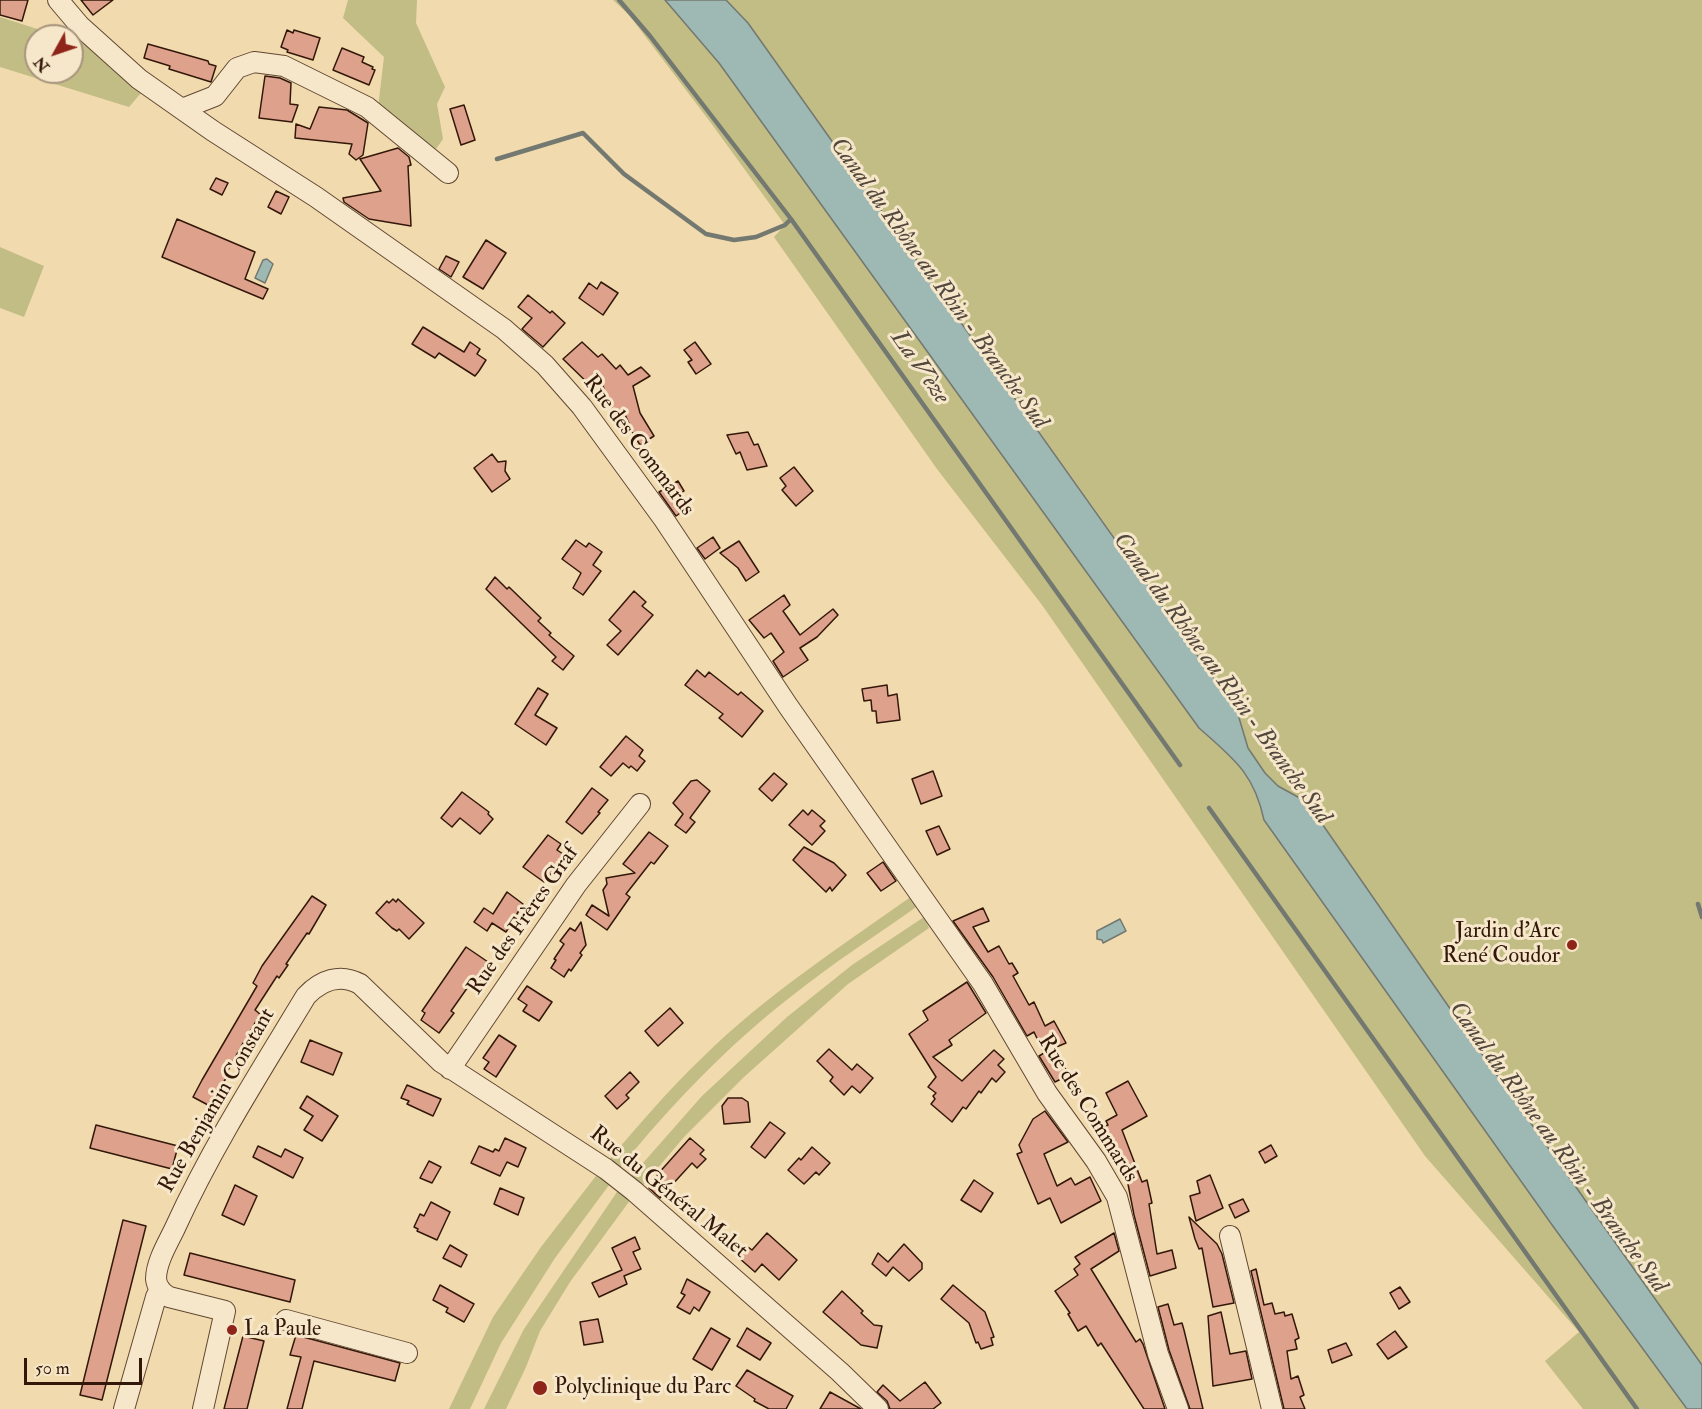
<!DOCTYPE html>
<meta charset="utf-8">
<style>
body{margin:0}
#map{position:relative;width:1702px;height:1409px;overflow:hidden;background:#f1daad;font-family:"IM FELL Double Pica",serif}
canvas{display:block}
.north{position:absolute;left:24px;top:24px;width:60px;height:60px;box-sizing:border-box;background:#f6e7ca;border:2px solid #a8947d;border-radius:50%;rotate:230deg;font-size:16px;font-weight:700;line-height:24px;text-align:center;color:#33180a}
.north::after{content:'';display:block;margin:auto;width:21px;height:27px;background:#8f2418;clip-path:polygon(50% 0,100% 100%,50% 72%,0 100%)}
.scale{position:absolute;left:24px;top:1358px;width:118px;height:27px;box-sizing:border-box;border:3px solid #33180a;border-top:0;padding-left:8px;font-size:18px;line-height:21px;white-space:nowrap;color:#33180a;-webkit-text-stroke:4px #f6e7ca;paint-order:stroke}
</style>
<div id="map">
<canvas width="1702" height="1409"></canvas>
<div class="north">N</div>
<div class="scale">50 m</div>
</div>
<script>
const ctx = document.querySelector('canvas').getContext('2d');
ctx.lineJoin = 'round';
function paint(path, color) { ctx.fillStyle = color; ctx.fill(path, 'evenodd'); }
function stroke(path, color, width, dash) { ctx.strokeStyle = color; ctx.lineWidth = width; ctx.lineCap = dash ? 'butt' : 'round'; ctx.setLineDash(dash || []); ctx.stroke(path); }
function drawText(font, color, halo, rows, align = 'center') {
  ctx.font = font + ' "IM FELL Double Pica",serif'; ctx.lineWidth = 6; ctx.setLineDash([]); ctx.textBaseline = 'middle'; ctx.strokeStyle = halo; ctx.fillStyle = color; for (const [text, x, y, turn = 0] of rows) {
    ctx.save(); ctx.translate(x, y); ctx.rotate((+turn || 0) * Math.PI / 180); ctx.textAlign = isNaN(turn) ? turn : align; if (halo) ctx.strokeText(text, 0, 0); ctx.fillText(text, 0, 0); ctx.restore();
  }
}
paint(new Path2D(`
 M348,0H417L416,23L445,87L437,104L443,139L436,149L378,108L384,57L343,18Z
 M613,0H665L719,63L1199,728C1233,758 1254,773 1264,820L1555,1229L1687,1409H1583L1545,1361L1579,1332L1425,1156L1042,605L937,469L774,237L785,225L711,123L629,15Z
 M726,0H1702V1365L1460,1023L1307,802L1278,786L1265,773L1248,748L1237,711L1190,643L748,23Z
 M0,17L59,36H36V72H72L74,35L141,93L129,107L0,67Z
 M0,247L44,266L24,317L0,308Z
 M912,896L919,905C877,935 833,963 793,995C728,1045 670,1106 619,1169L608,1161C639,1125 669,1089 703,1057C766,995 840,947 912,896Z
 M924,917L929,928L848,984L744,1077L684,1137L640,1189L628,1180L702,1096L787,1017L852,965Z
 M599,1172L612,1181L555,1258L501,1343L470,1409H449L493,1317L541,1247Z
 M619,1189L631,1199L570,1282L540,1331L526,1367L506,1409H484L524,1329Z`), '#c1bd85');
const water = new Path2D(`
 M665,0H726L748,23L1237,711L1248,748L1265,773L1278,786L1307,802L1460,1023L1682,1337L1702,1365V1409H1687L1555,1229L1264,820C1254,773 1233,758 1199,728L719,63Z
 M267,259L273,264L265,283L255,278L263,260Z
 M1120,919L1126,931L1103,943L1102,940L1097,939V931Z`);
paint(water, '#9eb8b4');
stroke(water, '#737870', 1.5);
stroke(new Path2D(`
 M619,0L650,36L791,219L1180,765
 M497,159L583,133L624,174L706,234L734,240L756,237L785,225L791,219
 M1209,808L1637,1409
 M1698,904L1702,917`), '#737870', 4.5);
const building = new Path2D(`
 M0,0H28L22,21L0,15Z
 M81,0H113L93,15Z
 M287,30L293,33L294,30L320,38L313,60L287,52L288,50L281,47Z
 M148,44L208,61L209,64L216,66L211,82L169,69L170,66L144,58Z
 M342,48L364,57L362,62L373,67L372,69L375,70L369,85L333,70Z
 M265,76L280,78L291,83L290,104L298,105L292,122L259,118Z
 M464,105L475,140L461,145L450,109Z
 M319,107L347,110L368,123L363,155L356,160L349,154L352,144L295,138L296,124L310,129Z
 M398,148L409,157L411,165L408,166L411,226L369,219L344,202L343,198L381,191L360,159Z
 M216,178L228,183L222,195L210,189Z
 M276,191L289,197L281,214L268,207Z
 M177,219L255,252L245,279L268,289L263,299L162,257Z
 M486,240L506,253L483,289L463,277Z
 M446,256L459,262L451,277L439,269Z
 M601,282L618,293L603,315L579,298L589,283L597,289Z
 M528,295L550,313L552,311L565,323L543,347L522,329L532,318L518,307Z
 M423,327L464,352L470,342L480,349L477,354L486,360L479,371L475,376L439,353L435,358L412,344Z
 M582,342L598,357L602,354L616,369L620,365L628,375L641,367L650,376L633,386L640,413L654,436L640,445L631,430H632L623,410L614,413L608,399L603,402L598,392L604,389L603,386L597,392L563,359Z
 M695,342L711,364L696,374L688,362L692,360L684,350Z
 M748,432L754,445L758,444L767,466L747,470L740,452L736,454L727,435Z
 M492,454L498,462L506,461L505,471L510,479L492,492L474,468Z
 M794,467L813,491L796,506L782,490L786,486L780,478Z
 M678,481L684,491L678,495L686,509L676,516L659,492Z
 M713,537L720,548L705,559L697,548Z
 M576,540L586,547L589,543L602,552L593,565L601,571L583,595L573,588L581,573L562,559Z
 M739,541L759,572L746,581L738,568L720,553Z
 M495,577L507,589L509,587L541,618L538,621L551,633L549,635L574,656L563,670L552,661L556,657L486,589Z
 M634,591L646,602L642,606L653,615L618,655L607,645L621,631L609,620Z
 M784,595L790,605L783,611L800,635L833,609L838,615L817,637L800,648L808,660L783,677L773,661L784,652L771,633L764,638L749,620Z
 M697,670L705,677L709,672L738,695L741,692L763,711L742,737L719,718L723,714L685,685Z
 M887,685L888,696L897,694L900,720L877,723L876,711H872L871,700L864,701L862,689Z
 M538,688L548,694L535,715L557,728L546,745L515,724Z
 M626,736L643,750L639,756L645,761L637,771L631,766L629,768L623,763L611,776L600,767Z
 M933,771L942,796L921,804L912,779Z
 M774,773L787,784L772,801L759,789Z
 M697,780L710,791L690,818L695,822L686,833L675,825L683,814L673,803L691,781Z
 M592,788L608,800L598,812L600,813L582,834L566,822Z
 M462,792L489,812L488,814L493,819L480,834L460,818L452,827L441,818Z
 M803,810L808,815L812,810L825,821L820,826L825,831L812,845L789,825Z
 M939,826L950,849L937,855L926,831Z
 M649,832L668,846L654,864L651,862L626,894L630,897L607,930L586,915L592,905L609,916L603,890L607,884L606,878L635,873L623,864Z
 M548,835L561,844L557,850L566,856L544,882L523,867Z
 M804,847L834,863L846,875L832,891L830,887L826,892L793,860Z
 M883,862L896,881L881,891L867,873Z
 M507,892L523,904L506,932L492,923L487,931L474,922L484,908L493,914Z
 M312,896L326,905L309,934L307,933L286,964L288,965L279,978L277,976L255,1010L260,1014L251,1030L253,1031L246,1044L243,1043L225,1076L227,1077L208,1105L193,1097L202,1080L257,986L253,983L262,966Z
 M393,899L396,902L398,899L424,923L409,939L399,929L397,931L392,928L376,913L387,901L389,903Z
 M983,908L989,921L973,927L988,952L999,946L1009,964L1012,963L1018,973L1013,976L1029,1005L1034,1002L1045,1026L1054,1021L1066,1043L1054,1048L1069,1075L1055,1082L1039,1056L1044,1053L1034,1032L1027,1036L993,977L953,921Z
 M581,922L586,945L580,953L582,955L571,971L569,969L564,977L551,968L556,960L554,959L564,944L560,941L570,928L575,931Z
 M466,947L491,964L476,988L470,984L451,1011L454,1013L439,1033L421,1020L425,1013L422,1011Z
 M967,982L986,1013L949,1040L952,1045L933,1057L962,1081L994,1050L1004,1059L998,1065L1005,1072L996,1082L992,1078L981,1093L979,1091L966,1109L963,1107L952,1122L931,1104L935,1099L933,1096L936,1093L928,1087L936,1077L909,1034L928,1020L923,1011Z
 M527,986L552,1002L539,1021L523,1011L527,1005L518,999Z
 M670,1008L683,1023L658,1046L645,1031Z
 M499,1035L516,1046L496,1077L484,1069L489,1062L483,1058Z
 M310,1040L342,1053L333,1075L301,1062Z
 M829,1049L852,1070L857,1064L873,1078L860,1093L852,1086L844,1095L830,1081L833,1077L817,1061Z
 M630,1072L639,1082L626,1095L629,1098L617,1109L605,1096Z
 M1128,1081L1147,1116L1122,1130L1142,1182L1147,1180L1152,1203L1149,1204L1157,1254L1172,1250L1176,1268L1150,1276L1134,1215L1127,1179L1121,1164L1118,1165L1103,1127L1108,1125L1106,1121L1117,1115L1106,1093Z
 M407,1085L441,1099L433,1116L407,1104L409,1101L401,1098Z
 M307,1096L338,1116L322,1141L304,1130L313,1116L300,1108Z
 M728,1098H742L748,1102L750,1122L724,1124L722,1106Z
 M1045,1111L1068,1142L1044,1154L1057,1186L1071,1178L1075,1185L1090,1177L1101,1201L1061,1223L1050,1198L1038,1204L1017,1154L1022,1152L1019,1145L1033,1119Z
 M770,1122L785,1133L765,1158L751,1147Z
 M96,1125L178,1146L172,1169L90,1148Z
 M505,1138L526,1148L518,1167L507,1162L500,1176L471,1163L479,1146L493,1152L495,1149L499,1151Z
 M690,1138L704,1150L700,1154L706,1159L697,1168L692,1163L660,1198L649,1188L660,1177L657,1175Z
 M1271,1145L1277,1156L1265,1163L1259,1152Z
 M258,1146L281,1157L285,1149L303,1158L293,1178L253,1157Z
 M812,1147L830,1163L819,1175L816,1172L804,1184L788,1170L799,1158L801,1160Z
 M429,1161L441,1167L432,1183L420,1178Z
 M1210,1175L1223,1208L1196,1221L1190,1196L1200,1193L1197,1181Z
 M974,1180L993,1193L981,1212L961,1200Z
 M235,1185L257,1196L244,1225L222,1215Z
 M500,1188L524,1198L518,1215L494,1204Z
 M1243,1199L1249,1211L1235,1218L1229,1205Z
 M431,1202L450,1212L437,1240L417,1231L418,1229L414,1227L420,1214L424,1216Z
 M1189,1217L1217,1244L1222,1254L1234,1303L1213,1307L1202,1248L1199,1249L1195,1239Z
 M123,1220L146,1226L102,1400L80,1395Z
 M767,1233L797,1260L779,1280L762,1264L755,1272L739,1258L748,1247L752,1250Z
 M1114,1233L1119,1251L1091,1269L1136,1342L1140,1339L1143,1344L1165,1409H1144L1101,1343L1098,1346L1086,1326L1078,1331L1068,1314L1070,1313L1055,1291L1078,1275L1074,1269L1080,1264L1075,1257Z
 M635,1237L640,1249L633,1252L641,1269L624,1276L627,1284L599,1297L592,1283L622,1270L612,1248Z
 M904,1244L922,1263V1269L909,1281L893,1267L886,1276L872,1264L878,1253L888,1262Z
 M450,1245L467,1255L461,1267L443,1258Z
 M190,1253L295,1280L290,1302L184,1275Z
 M1256,1269L1264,1305L1272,1303L1275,1314L1284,1312L1285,1316L1292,1314L1299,1338L1295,1340L1297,1349L1287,1351L1291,1379L1298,1376L1304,1395L1300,1397L1305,1409H1284L1251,1271Z
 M687,1279L710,1292L699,1311L694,1307L690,1314L677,1307L685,1295L681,1293Z
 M440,1285L474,1304L464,1322L446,1312L448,1308L433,1300Z
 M953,1285L985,1312L994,1337L991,1338L993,1345L981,1349L978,1342L976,1343L969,1323L941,1299Z
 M1400,1287L1410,1302L1399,1309L1390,1293Z
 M842,1291L863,1311L861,1313L874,1325L882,1326L877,1348L861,1345L823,1312Z
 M1168,1304L1174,1325L1182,1323L1184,1330L1203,1409H1190L1169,1350L1158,1307Z
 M1221,1312L1230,1354L1246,1351L1252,1379L1213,1386L1208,1316Z
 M598,1319L603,1342L584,1345L580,1322Z
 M711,1328L730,1339L712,1370L693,1359Z
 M747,1328L771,1343L760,1360L737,1346Z
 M1395,1331L1407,1347L1388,1359L1377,1344Z
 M296,1335L400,1363L395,1381L314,1361L302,1409H287L301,1357L290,1355Z
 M243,1336L264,1341L247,1409H224Z
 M1346,1343L1352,1355L1332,1363L1328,1350Z
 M747,1370L793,1396L786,1409H769L754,1401L755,1399L736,1386Z
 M925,1382L941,1403L933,1409H890L887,1401L877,1392L883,1385L900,1401Z
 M830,1392L861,1409H820Z`);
paint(building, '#dda18c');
stroke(building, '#33180a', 1.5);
const minor = new Path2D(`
 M58,0L80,26L139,79L213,131L316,197L504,329L545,365L582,407L663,518L788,706L983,984L1047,1093L1096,1161L1117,1197L1158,1354L1178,1409
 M182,109L215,96L237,68L254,62L284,66L367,107L448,173
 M450,1069L576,885L640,804
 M1230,1236L1272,1409
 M286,1320L407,1353
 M124,1409L156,1297L160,1289
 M203,1409L225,1311L169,1297C162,1293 157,1287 156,1279C156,1262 168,1243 175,1228C212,1147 260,1072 306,996C321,980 340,973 360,984L441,1062L606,1169L634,1191L840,1372L878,1409`);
stroke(minor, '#624833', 22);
stroke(minor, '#f6e7ca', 20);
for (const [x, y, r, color] of [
 [1572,945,6,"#8f2418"],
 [232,1330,6,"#8f2418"],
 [540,1388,8,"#8f2418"]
]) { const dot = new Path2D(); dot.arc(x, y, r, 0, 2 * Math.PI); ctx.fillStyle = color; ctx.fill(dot); stroke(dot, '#f6e7ca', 2); }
drawText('22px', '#33180a', '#f6e7ca', [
 ["Rue des Commards",638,446,53],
 ["Rue des Frères Graf",524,921,-55],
 ["Rue Benjamin Constant",218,1101,-60],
 ["Rue des Commards",1087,1109,58],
 ["Rue du Général Malet",668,1193,39]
]);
drawText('22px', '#33180a', '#f6e7ca', [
 ["Jardin d'Arc",1560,932,"right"],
 ["René Coudor",1560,957,"right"],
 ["La Paule",244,1330],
 ["Polyclinique du Parc",554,1388]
], 'left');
drawText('italic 24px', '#53483d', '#f6e7ca', [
 ["Canal du Rhône au Rhin - Branche Sud",938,284,54],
 ["La Vèze",919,368,55],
 ["Canal du Rhône au Rhin - Branche Sud",1221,679,54],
 ["Canal du Rhône au Rhin - Branche Sud",1557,1148,54]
]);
</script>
